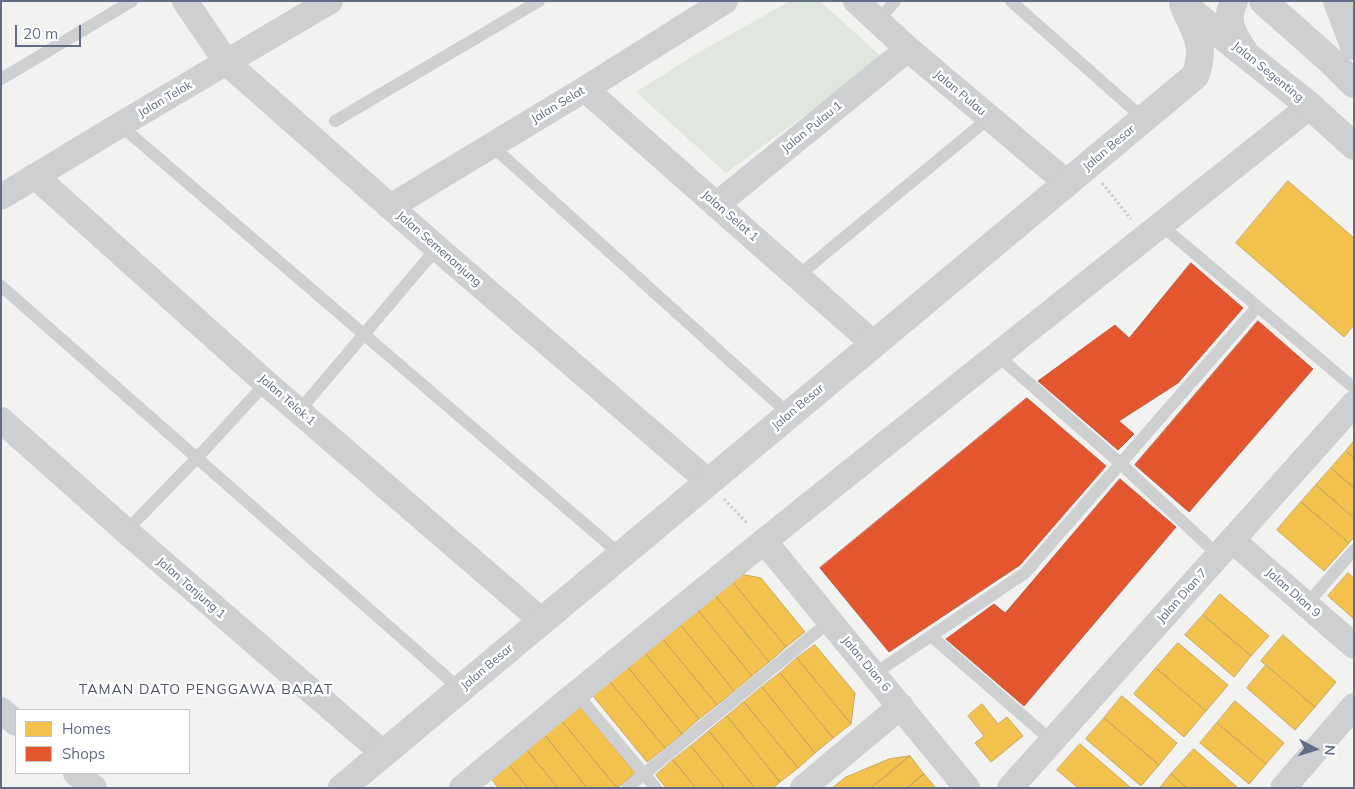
<!DOCTYPE html>
<style>
body{margin:0}
#map{position:relative;width:1355px;height:789px;overflow:hidden;background:#f2f3f0;font-family:Mulish,sans-serif}
canvas{display:block}
.frame{position:absolute;inset:0;border:2px solid #626c82;pointer-events:none}
.legend{position:absolute;left:15px;top:709px;width:175px;height:65px;box-sizing:border-box;background:#fff;border:1px solid #c0c4cd;margin:0;padding:6px 9px;list-style:none;font-size:15px;color:#626c82}
.legend li{display:flex;align-items:center;gap:10px;height:25px}
.legend b{width:25px;border:1px solid #c0c4cd}
.north{position:absolute;left:1290px;top:724px;width:50px;height:50px;-webkit-text-stroke:4px #fff;paint-order:stroke;rotate:95deg;font-size:14px;font-weight:700;line-height:20px;text-align:center;color:#626c82}
.north::after{content:'';display:block;margin:auto;width:18px;height:22px;background:#626c82;clip-path:polygon(50% 0,100% 100%,50% 72%,0 100%)}
.scale{position:absolute;left:15px;top:25px;width:66px;height:22px;box-sizing:border-box;border:2px solid #626c82;border-top:0;padding-left:6px;font-size:15px;line-height:18px;white-space:nowrap;color:#626c82;-webkit-text-stroke:4px #fff;paint-order:stroke}
</style>
<div id="map">
<canvas width="1355" height="789"></canvas>
<div class="frame"></div>
<ul class="legend">
<li><b style="height:14px;background:#f2c14e"></b>Homes</li>
<li><b style="height:14px;background:#e4572e"></b>Shops</li>
</ul>
<div class="north">N</div>
<div class="scale">20 m</div>
</div>
<script>
const ctx = document.querySelector('canvas').getContext('2d');
ctx.lineJoin = 'round';
function paint(path, color) { ctx.fillStyle = color; ctx.fill(path, 'evenodd'); }
function stroke(path, color, width, dash) { ctx.strokeStyle = color; ctx.lineWidth = width; ctx.lineCap = dash ? 'butt' : 'round'; ctx.setLineDash(dash || []); ctx.stroke(path); }
function drawText(font, color, halo, rows, align = 'center') {
  ctx.font = font + ' Mulish,sans-serif'; ctx.lineWidth = 5; ctx.setLineDash([]); ctx.textBaseline = 'middle'; ctx.strokeStyle = halo; ctx.fillStyle = color; for (const [text, x, y, turn = 0] of rows) {
    ctx.save(); ctx.translate(x, y); ctx.rotate((+turn || 0) * Math.PI / 180); ctx.textAlign = isNaN(turn) ? turn : align; if (halo) ctx.strokeText(text, 0, 0); ctx.fillText(text, 0, 0); ctx.restore();
  }
}
paint(new Path2D(`
 M790,1H820L883,58L726,173L636,92L696,54Z`), '#e0e6de');
const homes = new Path2D(`
 M1288,181L1354,238V325L1344,337L1236,243Z
 M1354,441V458L1346,451Z
 M1346,451L1354,458V488L1331,468Z
 M1331,468L1354,488V518L1316,485Z
 M1316,485L1354,518V537L1349,543L1301,502Z
 M1301,502L1349,543L1324,571L1277,530Z
 M1348,573L1354,578V619L1328,596Z
 M740,574L761,578L805,632L786,647L732,581Z
 M732,581L786,647L769,662L715,595Z
 M1220,594L1269,636L1251,656L1203,615Z
 M715,595L769,662L752,676L697,609Z
 M697,609L752,676L734,691L680,624Z
 M1203,615L1251,656L1234,677L1185,635Z
 M680,624L734,691L717,705L662,638Z
 M1283,635L1336,682L1315,707L1261,661Z
 M662,638L717,705L699,719L645,653Z
 M1178,643L1228,685L1206,711L1156,668Z
 M815,645L855,693L851,724L797,658Z
 M645,653L699,719L682,734L628,667Z
 M797,658L851,724L833,738L780,673Z
 M1266,665L1315,707L1295,730L1247,688Z
 M628,667L682,734L665,748L610,682Z
 M1156,668L1206,711L1184,737L1134,694Z
 M780,673L833,738L815,753L762,687Z
 M610,682L665,748L647,762L593,696Z
 M762,687L815,753L798,768L744,702Z
 M1122,696L1177,743L1159,765L1104,718Z
 M1235,701L1284,743L1266,764L1217,723Z
 M744,702L798,768L780,782L727,716Z
 M982,704L998,724L1007,717L1023,736L991,762L975,743L984,736L968,716Z
 M579,705L635,773L617,788L561,720Z
 M727,716L780,782L773,788H755L709,731Z
 M1104,718L1159,765L1141,786L1086,739Z
 M561,720L617,788H587L544,734Z
 M1217,723L1266,764L1249,784L1200,743Z
 M709,731L755,788H725L691,746Z
 M544,734L587,788H558L526,749Z
 M1080,744L1131,788H1078L1057,770Z
 M691,746L725,788H696L673,760Z
 M526,749L558,788H528L508,764Z
 M1194,749L1238,788H1187L1171,774Z
 M910,756L871,788H832L846,777L889,759Z
 M910,756L924,774L907,788H871Z
 M673,760L696,788H666L656,775Z
 M508,764L528,788H498L491,778Z
 M924,774L936,788H907Z
 M1171,774L1187,788H1160Z`);
paint(homes, '#f2c14e');
stroke(homes, '#c7a85e', 1);
const shops = new Path2D(`
 M1191,263L1243,308L1178,383L1119,421L1134,434L1118,450L1038,381L1115,325L1129,338Z
 M1258,321L1313,369L1189,512L1135,465Z
 M1027,398L1106,466L1020,565L889,652L820,568Z
 M1120,479L1176,527L1024,706L946,639L994,604L1005,613Z`);
paint(shops, '#e4572e');
stroke(shops, '#bd5d47', 1);
stroke(new Path2D(`
 M1102,183L1131,219
 M724,499L747,523`), '#cbcbcb', 3, [2.5, 2.5]);
stroke(new Path2D(`
 M1011,1L1144,119
 M878,21L895,1
 M1,79L132,1
 M335,121L539,1
 M120,125L621,555
 M491,145L789,414
 M1161,225L1354,388
 M799,275L989,118
 M1,286L460,689
 M997,355L1121,464L1218,555
 M299,411L437,248
 M126,531L196,459L266,383
 M1306,605L1354,550
 M931,636L1052,741
 M874,674L1025,573L1257,307
 M576,693L656,788
 M627,788L830,621`), '#cecfd0', 12);
stroke(new Path2D(`
 M185,1L227,63L437,248L709,482
 M856,1L908,49L1067,183
 M585,89L874,344
 M35,176L266,383L542,621
 M1,197L120,125L330,1
 M716,205L908,49
 M390,207L585,89L725,1
 M1,420L126,531L383,753
 M1232,540L1354,646
 M764,541L967,788
 M1,710L16,723
 M76,773L94,788
 M462,788C741,556 1027,332 1310,106
 M803,788L901,706
 M1010,788L1354,404
 M1283,788L1354,706`), '#cecfd0', 26);
stroke(new Path2D(`
 M1234,1C1224,21 1233,35 1244,51
 M1263,1L1332,62L1354,84
 M1337,1L1354,46
 M1186,7L1310,106L1354,146
 M342,788L1195,76C1207,44 1195,33 1183,4`), '#cecfd0', 28);
drawText('12px', '#626c82', '#fff', [
 ["Jalan Segenting",1268,72,39],
 ["Jalan Pulau",960,93,40],
 ["Jalan Telok",165,99,-30],
 ["Jalan Selat",558,105,-31],
 ["Jalan Pulau 1",812,127,-39],
 ["Jalan Besar",1109,148,-40],
 ["Jalan Selat 1",730,216,41],
 ["Jalan Semenanjung",439,249,41],
 ["Jalan Telok 1",287,400,41],
 ["Jalan Besar",798,407,-40],
 ["Jalan Tanjung 1",191,588,41],
 ["Jalan Dian 9",1293,593,41],
 ["Jalan Dian 7",1182,596,-48],
 ["Jalan Dian 6",866,664,50],
 ["Jalan Besar",487,667,-40]
]);
ctx.letterSpacing = '1px';
drawText('14px', '#505766', '#fff', [
 ["TAMAN DATO PENGGAWA BARAT",206,690]
]);
ctx.letterSpacing = '0px';
</script>
